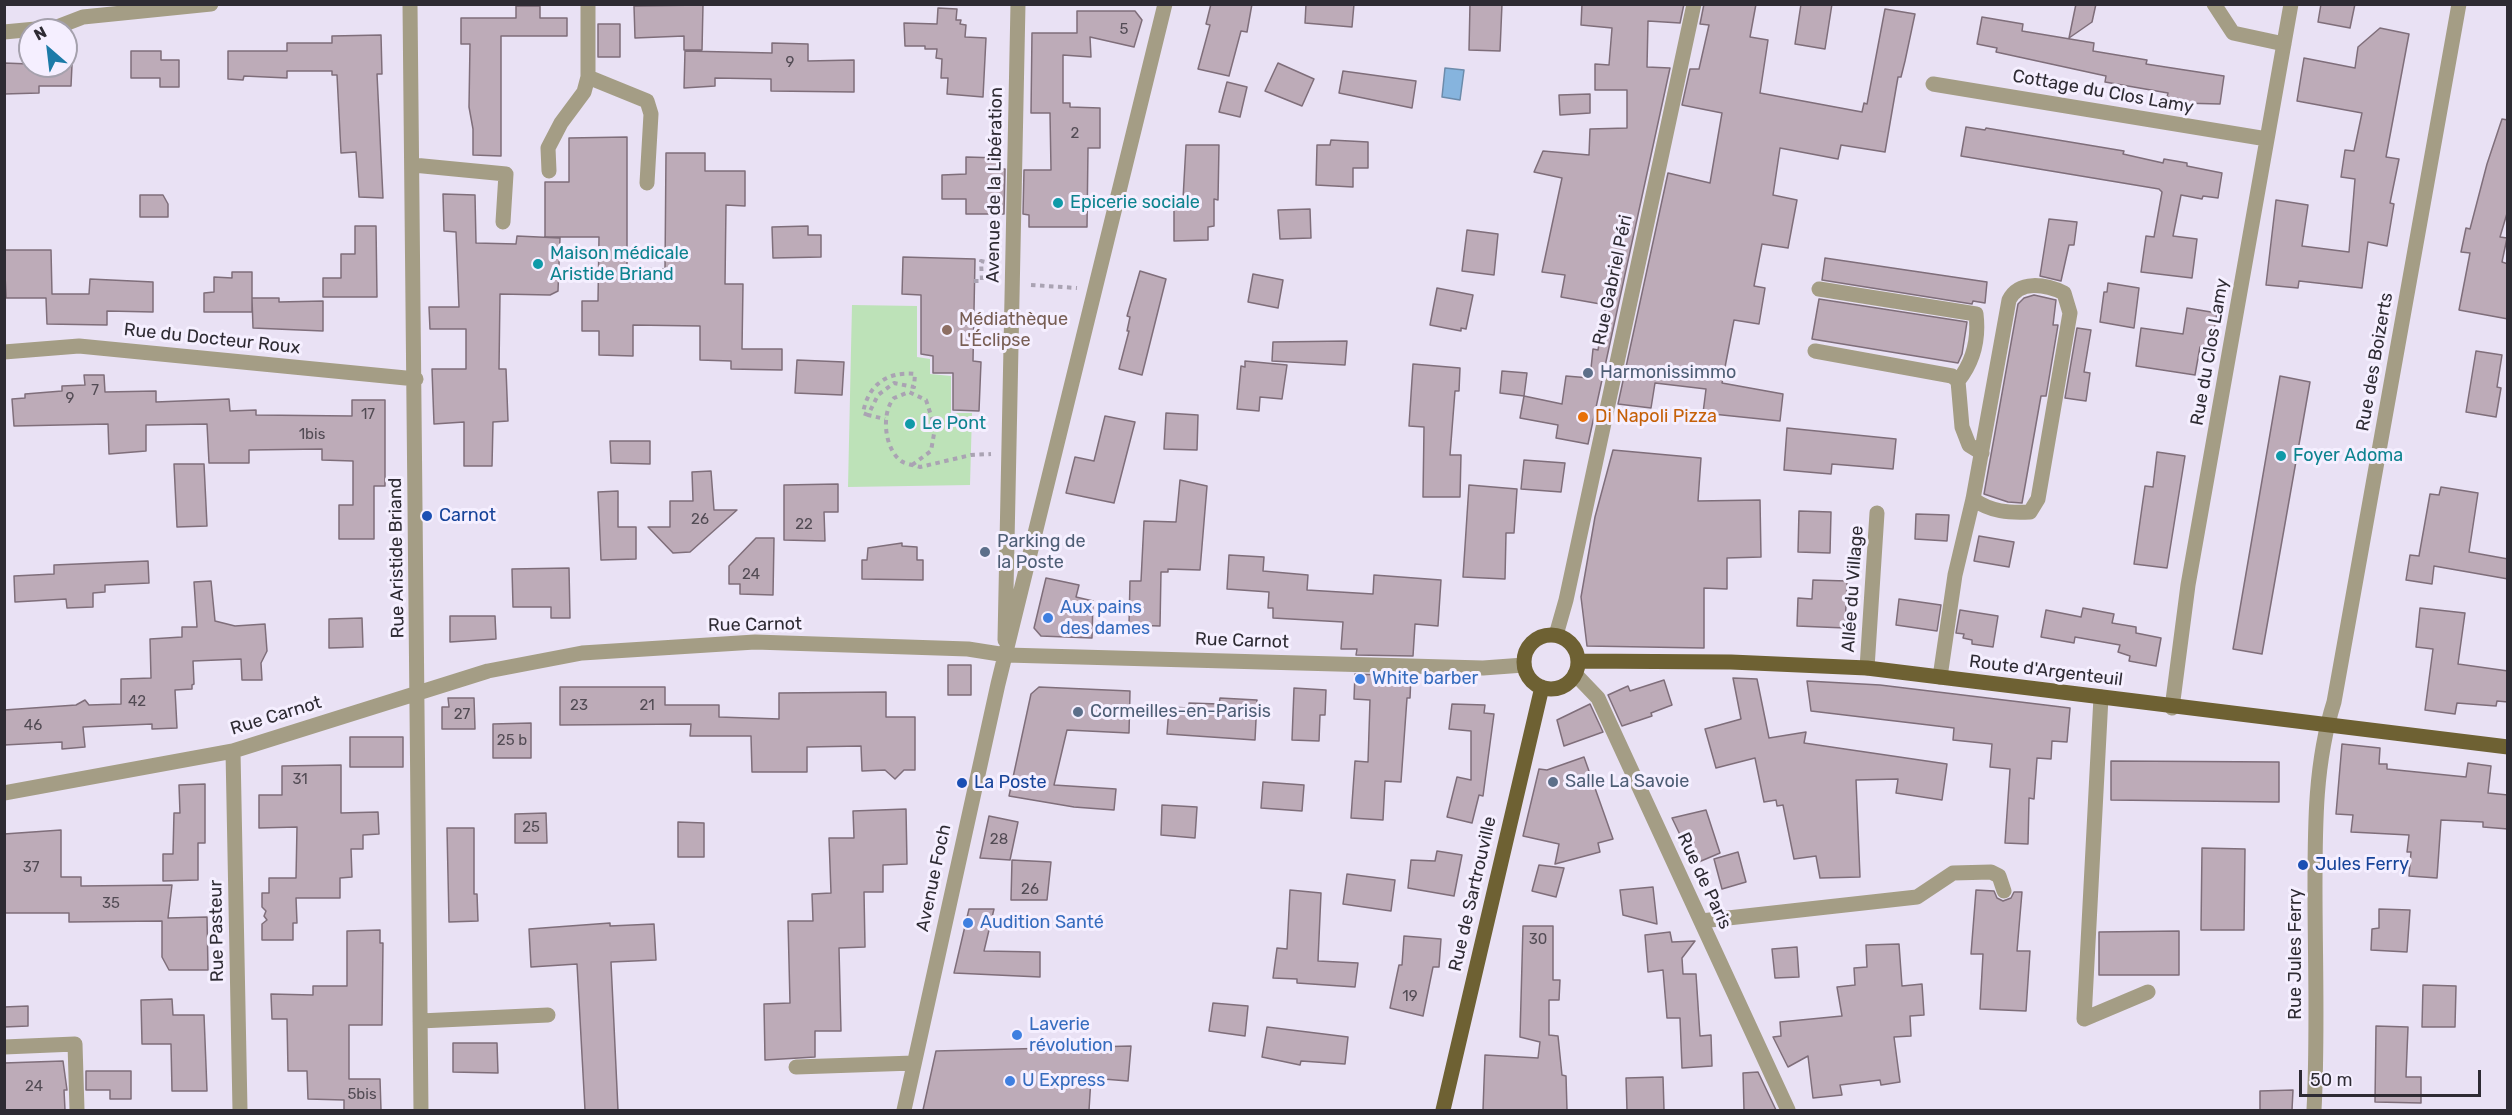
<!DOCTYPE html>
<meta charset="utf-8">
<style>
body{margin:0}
#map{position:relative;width:2512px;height:1115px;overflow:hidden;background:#e9e1f4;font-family:Rubik,sans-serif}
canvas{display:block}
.frame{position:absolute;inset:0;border:6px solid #2e2b33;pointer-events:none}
.north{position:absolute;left:18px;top:18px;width:60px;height:60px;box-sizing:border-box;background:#f5efff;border:2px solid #a5a1ad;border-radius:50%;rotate:332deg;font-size:16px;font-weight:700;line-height:24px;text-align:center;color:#2e2b33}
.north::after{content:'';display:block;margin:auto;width:21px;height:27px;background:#1c7ba8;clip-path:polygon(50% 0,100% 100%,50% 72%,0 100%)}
.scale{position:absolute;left:2299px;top:1070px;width:182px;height:27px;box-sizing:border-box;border:3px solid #2e2b33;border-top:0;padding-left:8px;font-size:18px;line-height:21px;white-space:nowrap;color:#2e2b33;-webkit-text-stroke:4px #f5efff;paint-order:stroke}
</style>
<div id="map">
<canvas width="2512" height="1115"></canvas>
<div class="frame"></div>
<div class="north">N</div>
<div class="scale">50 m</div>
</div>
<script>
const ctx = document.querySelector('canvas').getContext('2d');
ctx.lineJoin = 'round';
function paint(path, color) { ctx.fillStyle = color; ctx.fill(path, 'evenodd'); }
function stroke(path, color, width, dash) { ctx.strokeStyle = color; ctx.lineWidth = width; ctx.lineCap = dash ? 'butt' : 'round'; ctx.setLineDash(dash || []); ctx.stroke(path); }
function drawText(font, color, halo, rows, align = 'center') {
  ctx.font = font + ' Rubik,sans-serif'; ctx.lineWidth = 6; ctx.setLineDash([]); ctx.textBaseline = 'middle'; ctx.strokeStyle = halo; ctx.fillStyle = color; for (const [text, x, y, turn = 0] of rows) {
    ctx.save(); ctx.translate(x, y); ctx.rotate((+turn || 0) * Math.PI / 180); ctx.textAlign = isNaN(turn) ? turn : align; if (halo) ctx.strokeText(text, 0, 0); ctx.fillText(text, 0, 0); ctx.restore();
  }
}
paint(new Path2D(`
 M852,305L917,306V357L930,359V374L951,376V413H972L970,485L848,487Z`), '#bde2b8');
const water = new Path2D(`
 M1445,68L1464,70L1460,100L1442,97Z`);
paint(water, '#86b4de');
stroke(water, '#6c8bab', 1.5);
const building = new Path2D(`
 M1211,4H1252L1247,32L1241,31L1229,76L1198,69L1210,25L1206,24Z
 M1306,4H1354L1352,27L1305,23Z
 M1470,4H1502L1500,51L1469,50Z
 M1582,4H1684L1680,23L1648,21L1647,67L1670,68L1588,444L1556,438L1558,425L1520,418L1524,396L1500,393L1502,371L1527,373L1524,396L1562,404L1566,376L1590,378L1593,349L1598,350L1606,305L1561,297L1565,275L1542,272L1562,178L1534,172L1543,151L1589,155L1590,129L1627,128V90H1595V64L1609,65L1612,28L1581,25Z
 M1704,4H1756L1750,37L1768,40L1760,93L1862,112L1864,103L1867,104L1885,9L1915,14L1905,61L1901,77H1898L1885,152L1841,145L1838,159L1780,148L1773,195L1797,200L1788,248L1762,244L1754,286L1765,288L1759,324L1734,320L1722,383L1783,394L1780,421L1703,413L1706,389L1655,383L1651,408L1618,404L1668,173L1710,183L1722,113L1682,105L1690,69H1699L1709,25L1700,24Z
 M1801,4H1832L1825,49L1795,44Z
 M2076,4H2096L2092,22L2069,38Z
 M2321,4H2355L2350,28L2318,22Z
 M703,5L702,50H684V36L635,38L634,6Z
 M516,6H540V18H567V36H501V156L473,155V129L469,107L470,44H461V18H516Z
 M938,8L957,9L956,20H961L960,24L966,25L965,37L986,38L983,97L947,94L948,78H941L942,59L936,58L937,49H925V46H905L904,23L937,24Z
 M1077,11H1135L1142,20L1134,47L1090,37L1091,57L1063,55V103H1070V107L1100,108V148H1088L1087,227H1029V215L1023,214L1024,170H1051L1050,113H1031L1032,33H1077Z
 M1982,17L2023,24L2022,31L2094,43L2093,51L2147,60L2146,64L2224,76L2220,104L2180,103V99L2167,97L2168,93L2105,82L2106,76L1996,52L1997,48L1977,44Z
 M598,24H620V57H598Z
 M2380,28L2409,34L2386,157L2399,159L2390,203L2394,204L2387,246L2368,242L2362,288L2299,281L2298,288L2266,285L2276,200L2308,205L2302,246L2349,252L2355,179L2341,177L2345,150L2354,151L2362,113L2297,101L2304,58L2355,68L2358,47Z
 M381,35L382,74H377L383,198L359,197L356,152L341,153L337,75H332V71H287V78L244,76L243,80L228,79V51H287V43H332V36Z
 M772,43L808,44V61L854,60V92L771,91V79L715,78V86L684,88L685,51L772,53Z
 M131,51H161V60H179V87H160V78H131Z
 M4,63L30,64V66L72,65L71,86H39V93L4,94Z
 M1278,63L1314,79L1302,106L1265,91Z
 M1343,71L1416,81L1412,108L1339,93Z
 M1227,82L1247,87L1240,117L1219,112Z
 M1590,94V113L1560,115L1559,95Z
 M2502,119L2508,120V210L2500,237L2507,238L2502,262L2508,264V319L2459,310L2470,253L2461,252L2466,228L2470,229L2487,164Z
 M1966,127L1985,130L1986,128L2124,151L2123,154L2163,163L2164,159L2187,163V166L2222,173L2218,198L2203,196L2202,199L2181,195L2173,236L2197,239L2192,278L2141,272L2146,236L2154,237L2162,192L2159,189L1961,156Z
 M627,137V268L665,269L666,153H705V171H745V206L726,205L725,284H743L742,349H782V370L731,369V361L700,360V326L633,325V356L599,355V331H582V301H598L599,237H545V182H569V138Z
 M1331,140L1368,142V168H1353V187L1316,185L1317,145H1330Z
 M1186,145H1219L1218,200L1214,199V226L1208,227V240L1174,241V199H1183Z
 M966,157L1000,158L999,169H1005L1004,214H966V199H942V175L966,174Z
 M443,194L475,195L476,243L516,244L517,236L560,238L558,291L550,295L500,294L499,369H506L508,421L493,422L492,466H464V422L434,424L432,369H466V329H430L429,307H459L456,232L444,231Z
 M140,195H163L168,204V217H140Z
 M1310,209L1311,238L1280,239L1278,210Z
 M2049,219L2077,222L2074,245H2069L2061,281L2040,276Z
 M355,226H376L377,297H323V278H341V254H355Z
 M808,226V235H821V257L773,258L772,227Z
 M1467,230L1498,234L1494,275L1462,271Z
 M4,250H51L52,294H89L90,279L153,282V312L107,311V325L47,324L46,298H6Z
 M903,257L975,259L973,361L981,362L979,411L953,410V373H933V356L921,354V295L902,294Z
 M1825,258L1987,282L1985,303L1973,301L1972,304L1822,280Z
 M1140,271L1166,279L1142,375L1119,369L1129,331H1127L1130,317L1127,316Z
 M232,272H252V312H204V293L214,292V277L232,278Z
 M1253,274L1283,280L1278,308L1248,302Z
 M2108,283L2139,288L2134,328L2100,322L2104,292H2107Z
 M1437,288L1473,295L1466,329L1461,328V331L1430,325Z
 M2034,295L2056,300L2053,325H2058L2046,396H2041L2022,503L2008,502L1984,494L2018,304L2024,298Z
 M252,298H279V302L323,301V331L253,328Z
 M1819,299L1967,322L1962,354L1958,363L1812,339Z
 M2187,308L2217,313L2211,348L2200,347L2195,375L2136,366L2141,328L2183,334Z
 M2077,328L2091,330L2084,372L2090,373L2086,401L2065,398Z
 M1347,341L1345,365L1272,361L1273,342Z
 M2476,351L2502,355L2497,387L2501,388L2496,417L2466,412Z
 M797,360L844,362L842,395L795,393Z
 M1245,361L1287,365L1282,399L1260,397L1259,411L1237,409L1241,366L1245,367Z
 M1413,364L1460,368L1459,391H1455L1450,455H1461L1460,497H1423L1424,427L1409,426Z
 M84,375H104L105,392L156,391V402L229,399L230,411L256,410V415L352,416V400H385V486H374V539H339V505H353V461L322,460V449L249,450V463H209L207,424L146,425V451L109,454L108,424L14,426L12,399L25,398V394L62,391V386L85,385Z
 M2280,376L2310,382L2262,654L2233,649Z
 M1166,413L1198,415L1197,450L1164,449Z
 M1105,416L1135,422L1114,503L1066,493L1075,457L1094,461Z
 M1787,428L1896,439L1893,469L1832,464L1831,474L1784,470Z
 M610,441H650V464L611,463Z
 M1613,450L1701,458L1698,501L1760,500L1761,557L1727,558V589L1704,588V648L1587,646L1581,597L1595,517Z
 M2157,452L2185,456L2167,568L2134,564L2145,486L2153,487Z
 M1524,460L1565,463L1561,492L1521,489Z
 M174,464H204L207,526L177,527Z
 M711,471L714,510H737L690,552L673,553L648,527H670V501H693L692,472Z
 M1180,480L1207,486L1200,570L1168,569V572H1161L1160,626L1129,625L1130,581H1141L1144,521L1176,522Z
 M838,484V512H824L825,541L784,540V485Z
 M1469,485L1517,489L1514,533H1506L1505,579L1463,577Z
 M2441,487L2478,493L2469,552L2508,559V579L2434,566L2432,584L2406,580L2410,555L2419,556L2430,494L2439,495Z
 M618,491V527H636V559L601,560L598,492Z
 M1799,511L1831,512L1830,553L1798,552Z
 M1916,514L1949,515L1947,541L1915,539Z
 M1979,536L2014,542L2009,567L1974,561Z
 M756,538H774L773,595L740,594V584H729V566Z
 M902,543V546L917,547V560H923V580L862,579V560H867L868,548Z
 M1229,555L1264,557L1263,571L1308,575L1307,590L1373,594L1374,575L1441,580L1438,626L1415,624L1413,656L1356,655L1357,649H1341L1343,622L1273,618V608H1268L1269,592L1227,589Z
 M148,561L149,583L105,585V592L93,593V607L67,608L66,599L15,602L14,576L54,574V565Z
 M569,568L570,618H551V607H513L512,569Z
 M1046,578L1079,585L1076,597L1093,601L1092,638L1041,636L1034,628Z
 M1813,580L1847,581L1845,628L1797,626L1798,598L1812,599Z
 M211,581L215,621L235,626L265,624L267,651L261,663L262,680H242L241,659L193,661L194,684L192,685V689L175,690L177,728L152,729V724L83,727L85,747L62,749V742L4,745V710L76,705L85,700L89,705L121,704V679L151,678L150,639L182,637V627H197L194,582Z
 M1899,599L1941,605L1937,631L1896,625Z
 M2083,608L2114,614L2112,623L2136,627V633L2161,638L2156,666L2129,661L2130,656L2118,652L2120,645L2075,637L2074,643L2041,637L2046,610L2081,617Z
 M2420,608L2465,613L2458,664L2508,671V702L2497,701L2496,706L2457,703L2455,714L2425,710L2433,649L2416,647Z
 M1960,610L1998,616L1993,647L1972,644V640L1963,638L1964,634L1956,633Z
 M450,616H495L496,639L450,642Z
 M362,618L363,647L329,648V619Z
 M948,665H971V695H948Z
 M1355,674L1411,676L1410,698H1407L1401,782L1385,781L1383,820L1351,818L1355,761L1368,762L1370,700L1354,699Z
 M1733,678L1757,679L1769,738L1806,732L1804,743L1947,764L1942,800L1896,793L1898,779L1856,780L1860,877L1820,878L1816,856L1794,859L1783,805L1777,806L1776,800L1764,802L1755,758L1716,768L1705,729L1741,719Z
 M1664,680L1672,705L1651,713L1652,716L1622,726L1608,695L1628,686L1630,691Z
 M1807,681L1880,685L2070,708L2067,742L2052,741L2051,759L2037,758L2034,799L2029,798L2028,844L2005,843L2010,769L1990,767L1992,744L1953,740L1954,728L1811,711Z
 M560,687H665V705H719V717L779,719V693L886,692V717H915V770H904L895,779L885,770L862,771L861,746L807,747V772H752L751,736H690L691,724L560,725Z
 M1039,687L1130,691L1129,733L1067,730L1054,785L1116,789L1114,810L1074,807L1009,796L1031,694Z
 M1294,688L1326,690L1325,715H1320L1319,741L1292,740Z
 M448,698H474L475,729H442V707H449Z
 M1220,698L1257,700L1255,740L1167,734L1169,707L1189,708V703L1219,704Z
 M1452,704L1485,705L1484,713L1494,714L1483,796L1479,795L1472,823L1447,817L1457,777L1471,780V731L1449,729Z
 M1590,704L1603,732L1564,746L1557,720Z
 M531,723V758H493V724Z
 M350,737H403V767H350Z
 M2342,744L2380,748L2379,764H2387V769L2466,777L2468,763L2491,766L2488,793L2508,795V829L2483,827V822L2441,820L2437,878L2409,876L2411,852H2407L2409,835L2351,832L2353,815L2336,814Z
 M1584,757L1613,839L1598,843L1600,852L1555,864L1559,844L1523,836L1539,769L1547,770Z
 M2111,761L2279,762V802L2111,800Z
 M341,765V813L378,812L379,834L363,835V849H351L352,877L340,878V898H296L297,923H293V940H262V924L267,920L264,916L266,911L262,907V893H269V878H296L297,827L259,828V795H282V766Z
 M1263,782L1304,785L1302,811L1261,808Z
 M205,784V843H198V880L163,881V854H173L174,813H180L179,785Z
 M1162,805L1197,807L1195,838L1161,835Z
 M906,809L907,864L883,865V892H864L865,947L839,948L841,1031H815V1057L765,1060L764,1004L790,1003L788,921H813L812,894L831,893L829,838H854L853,811Z
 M1706,810L1720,853L1694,864L1672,818Z
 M546,813L547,843H515V814Z
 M989,816L1018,822L1010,860L980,858Z
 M678,822L704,823V857H678Z
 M447,828H474V894H477L478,921L449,922Z
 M61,830V877H81V886L172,885L168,918L207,917L208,970H169L162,957V921L69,922V913H4V834Z
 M2202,848L2245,849L2244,930H2201Z
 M1437,851L1462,855L1454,896L1408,888L1411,860L1435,861Z
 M1738,852L1746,882L1722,889L1714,859Z
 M1012,860L1051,862L1047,900H1011Z
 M1539,865L1564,868L1556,897L1532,891Z
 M1347,874L1395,880L1391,911L1343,904Z
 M1653,887L1657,924L1623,915L1620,890Z
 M1290,890L1321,893L1318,961L1358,963L1355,987L1297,983V979L1273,978L1277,948L1287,949Z
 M1976,890L1994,891L1997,898L2003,901L2011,898L2014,892H2022L2017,951H2030L2026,1011L1980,1009L1983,954H1971Z
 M969,909H994L984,951L1040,952V977L954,973Z
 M2379,909L2410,910L2407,952L2371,950L2372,929L2379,928Z
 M610,923V926L654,924L656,960L611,962L618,1110H585L577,964L531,967L529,929Z
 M1523,926H1553V980H1560L1559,1000H1549V1035L1558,1036L1562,1075L1566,1076L1567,1110H1483L1485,1055L1538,1058L1540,1042L1520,1037Z
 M380,930V943H383L382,1025H349V1079H380L381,1110H344V1100L308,1099L307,1071H288L287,1019H272L271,994L313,995V986H347V931Z
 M2179,931V975H2099V932Z
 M1670,932L1672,942L1695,941L1682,958L1683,974H1696L1700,1036L1711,1035L1712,1066L1682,1068L1680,1018H1667L1663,970L1648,972L1645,935Z
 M1404,936L1441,939L1439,967H1433L1423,1016L1390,1008L1399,965H1402Z
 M1899,944L1902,986L1922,984L1924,1015L1910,1016L1911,1036L1894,1037L1900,1082L1881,1085L1880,1080L1840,1085L1842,1095L1813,1098L1808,1056L1788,1067L1773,1037L1781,1036L1780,1022L1842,1016L1837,987L1855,985L1854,968L1867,967L1866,945Z
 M1797,947L1799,977L1775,978L1772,949Z
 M2423,985L2456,986L2455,1027H2422Z
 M172,999L173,1015H204L207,1091H172L171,1044H142L141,1000Z
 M1213,1003L1248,1006L1245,1036L1209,1031Z
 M28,1006V1026L4,1027V1007Z
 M2376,1026L2408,1027L2406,1077H2421V1103L2375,1102Z
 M1267,1027L1348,1037L1345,1064L1301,1061L1300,1065L1262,1057Z
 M453,1043H497L498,1073L453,1072Z
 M1131,1046L1128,1081L1091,1078L1089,1110H923L936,1051Z
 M63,1061L67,1090H64L65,1110H4V1063Z
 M86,1071H131V1099H110V1090H86Z
 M1758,1072L1776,1110H1744L1743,1073Z
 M1663,1077L1664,1110H1627L1626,1078Z
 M2293,1090L2292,1110H2260V1091Z`);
paint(building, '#bdabb8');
stroke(building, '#7f6e7a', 1.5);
stroke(new Path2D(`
 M974,281H982L981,261L994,264
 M1031,285L1077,288
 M868,415L863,413C868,385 887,371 915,374L914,387L894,383L878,395L868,415L885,419
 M912,465L931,451L935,428L926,400L909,392L894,398C881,413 884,448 901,461C906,464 913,465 920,467L971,455L991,454`), '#aaa3b3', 4, [4.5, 4.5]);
stroke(new Path2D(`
 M410,4L421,1110
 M2214,4L2233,33L2284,44
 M4,32L57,27L83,17L211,4
 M588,77L647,101L651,114L647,183
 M1933,84L2267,139
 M413,165L506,174L503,222
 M549,171L548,148L561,123L584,92L588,77V4
 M1819,289L1976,314C1979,339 1974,361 1958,381
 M1815,351L1952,376L1958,381L1962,427L1969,445L1982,453
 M4,352L79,346L416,379
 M1556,635L1566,600L1694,4
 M1005,640L1018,4
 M1867,668L1877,513
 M1575,674L1598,698L1788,1110
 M1940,677L1955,575L1973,499L2009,300C2019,280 2045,284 2064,293L2070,313L2038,499L2030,512C2009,513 1991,512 1973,499
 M2101,697L2084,1019L2148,992
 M2172,708L2188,585L2291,4
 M233,751L240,1110
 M4,793L233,751L488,671L582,653L755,642L968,649L1006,655L1483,668L1524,665
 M1701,921L1917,897L1953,873L1991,872L1999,876L2004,891
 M420,1021L548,1015
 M4,1047L75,1044L77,1110
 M796,1067L914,1063
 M904,1110L998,684L1165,4
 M2314,1110C2318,1036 2315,962 2315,887C2315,825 2315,762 2334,702L2459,4`), '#a49d85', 15);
stroke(new Path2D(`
 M1524 662a27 27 0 1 1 54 0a27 27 0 1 1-54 0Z
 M1578,661L1731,662L1867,668L2508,747
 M1443,1110L1542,687`), '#6e6133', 15);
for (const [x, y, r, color] of [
 [1058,203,6,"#0f9aa8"],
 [538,264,6,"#0f9aa8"],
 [947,330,6,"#8d6e63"],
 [1588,373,6,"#5c6f8a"],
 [1583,417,6,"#e8710a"],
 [910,424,6,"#0f9aa8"],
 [2281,456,6,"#0f9aa8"],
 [427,516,6,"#1a4fb4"],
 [985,552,6,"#5c6f8a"],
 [1048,618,6,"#3f7fe0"],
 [1360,679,6,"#3f7fe0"],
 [1078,712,6,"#5c6f8a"],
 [1553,782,6,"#5c6f8a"],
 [962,783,6,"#1a4fb4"],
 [2303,865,6,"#1a4fb4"],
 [968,923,6,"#3f7fe0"],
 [1017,1035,6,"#3f7fe0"],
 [1010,1081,6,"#3f7fe0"]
]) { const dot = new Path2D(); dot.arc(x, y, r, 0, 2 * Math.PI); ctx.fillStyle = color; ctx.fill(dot); stroke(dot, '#f5efff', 2); }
drawText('15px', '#524b54', null, [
 ["5",1124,30],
 ["9",790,63],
 ["2",1075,134],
 ["7",95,391],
 ["9",70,399],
 ["17",368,415],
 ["1bis",312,435],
 ["26",700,520],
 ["22",804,525],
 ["24",751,575],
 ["42",137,702],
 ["23",579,706],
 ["21",647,706],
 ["27",462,715],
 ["46",33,726],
 ["25 b",512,741],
 ["31",300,780],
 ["25",531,828],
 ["28",999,840],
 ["37",31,868],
 ["26",1030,890],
 ["35",111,904],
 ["30",1538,940],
 ["19",1410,997],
 ["24",34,1087],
 ["5bis",362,1095]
]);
drawText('18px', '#2e2b33', '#f5efff', [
 ["Cottage du Clos Lamy",2103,92,10],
 ["Avenue de la Libération",995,185,-89],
 ["Rue Gabriel Péri",1613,280,-78],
 ["Rue du Docteur Roux",212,339,6],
 ["Rue du Clos Lamy",2210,352,-80],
 ["Rue des Boizerts",2375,362,-80],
 ["Rue Aristide Briand",397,558,-91],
 ["Allée du Village",1853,589,-86],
 ["Rue Carnot",755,625,-1],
 ["Rue Carnot",1242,641,2],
 ["Route d'Argenteuil",2046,671,7],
 ["Rue Carnot",276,716,-17],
 ["Avenue Foch",934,878,-78],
 ["Rue de Paris",1704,881,65],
 ["Rue de Sartrouville",1473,894,-77],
 ["Rue Pasteur",217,931,-91],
 ["Rue Jules Ferry",2296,954,-90]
]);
drawText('18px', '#0d838f', '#f5efff', [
 ["Epicerie sociale",1070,203],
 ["Maison médicale",550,254],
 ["Aristide Briand",550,275],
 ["Le Pont",922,424],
 ["Foyer Adoma",2293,456]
], 'left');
drawText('18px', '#785e54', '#f5efff', [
 ["Médiathèque",959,320],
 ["L'Éclipse",959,341]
], 'left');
drawText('18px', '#4e5e75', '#f5efff', [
 ["Harmonissimmo",1600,373],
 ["Parking de",997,542],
 ["la Poste",997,563],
 ["Cormeilles-en-Parisis",1090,712],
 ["Salle La Savoie",1565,782]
], 'left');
drawText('18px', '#c56008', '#f5efff', [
 ["Di Napoli Pizza",1595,417]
], 'left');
drawText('18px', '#164399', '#f5efff', [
 ["Carnot",439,516],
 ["La Poste",974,783],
 ["Jules Ferry",2315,865]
], 'left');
drawText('18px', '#366cbe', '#f5efff', [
 ["Aux pains",1060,608],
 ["des dames",1060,629],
 ["White barber",1372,679],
 ["Audition Santé",980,923],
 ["Laverie",1029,1025],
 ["révolution",1029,1046],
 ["U Express",1022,1081]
], 'left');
</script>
